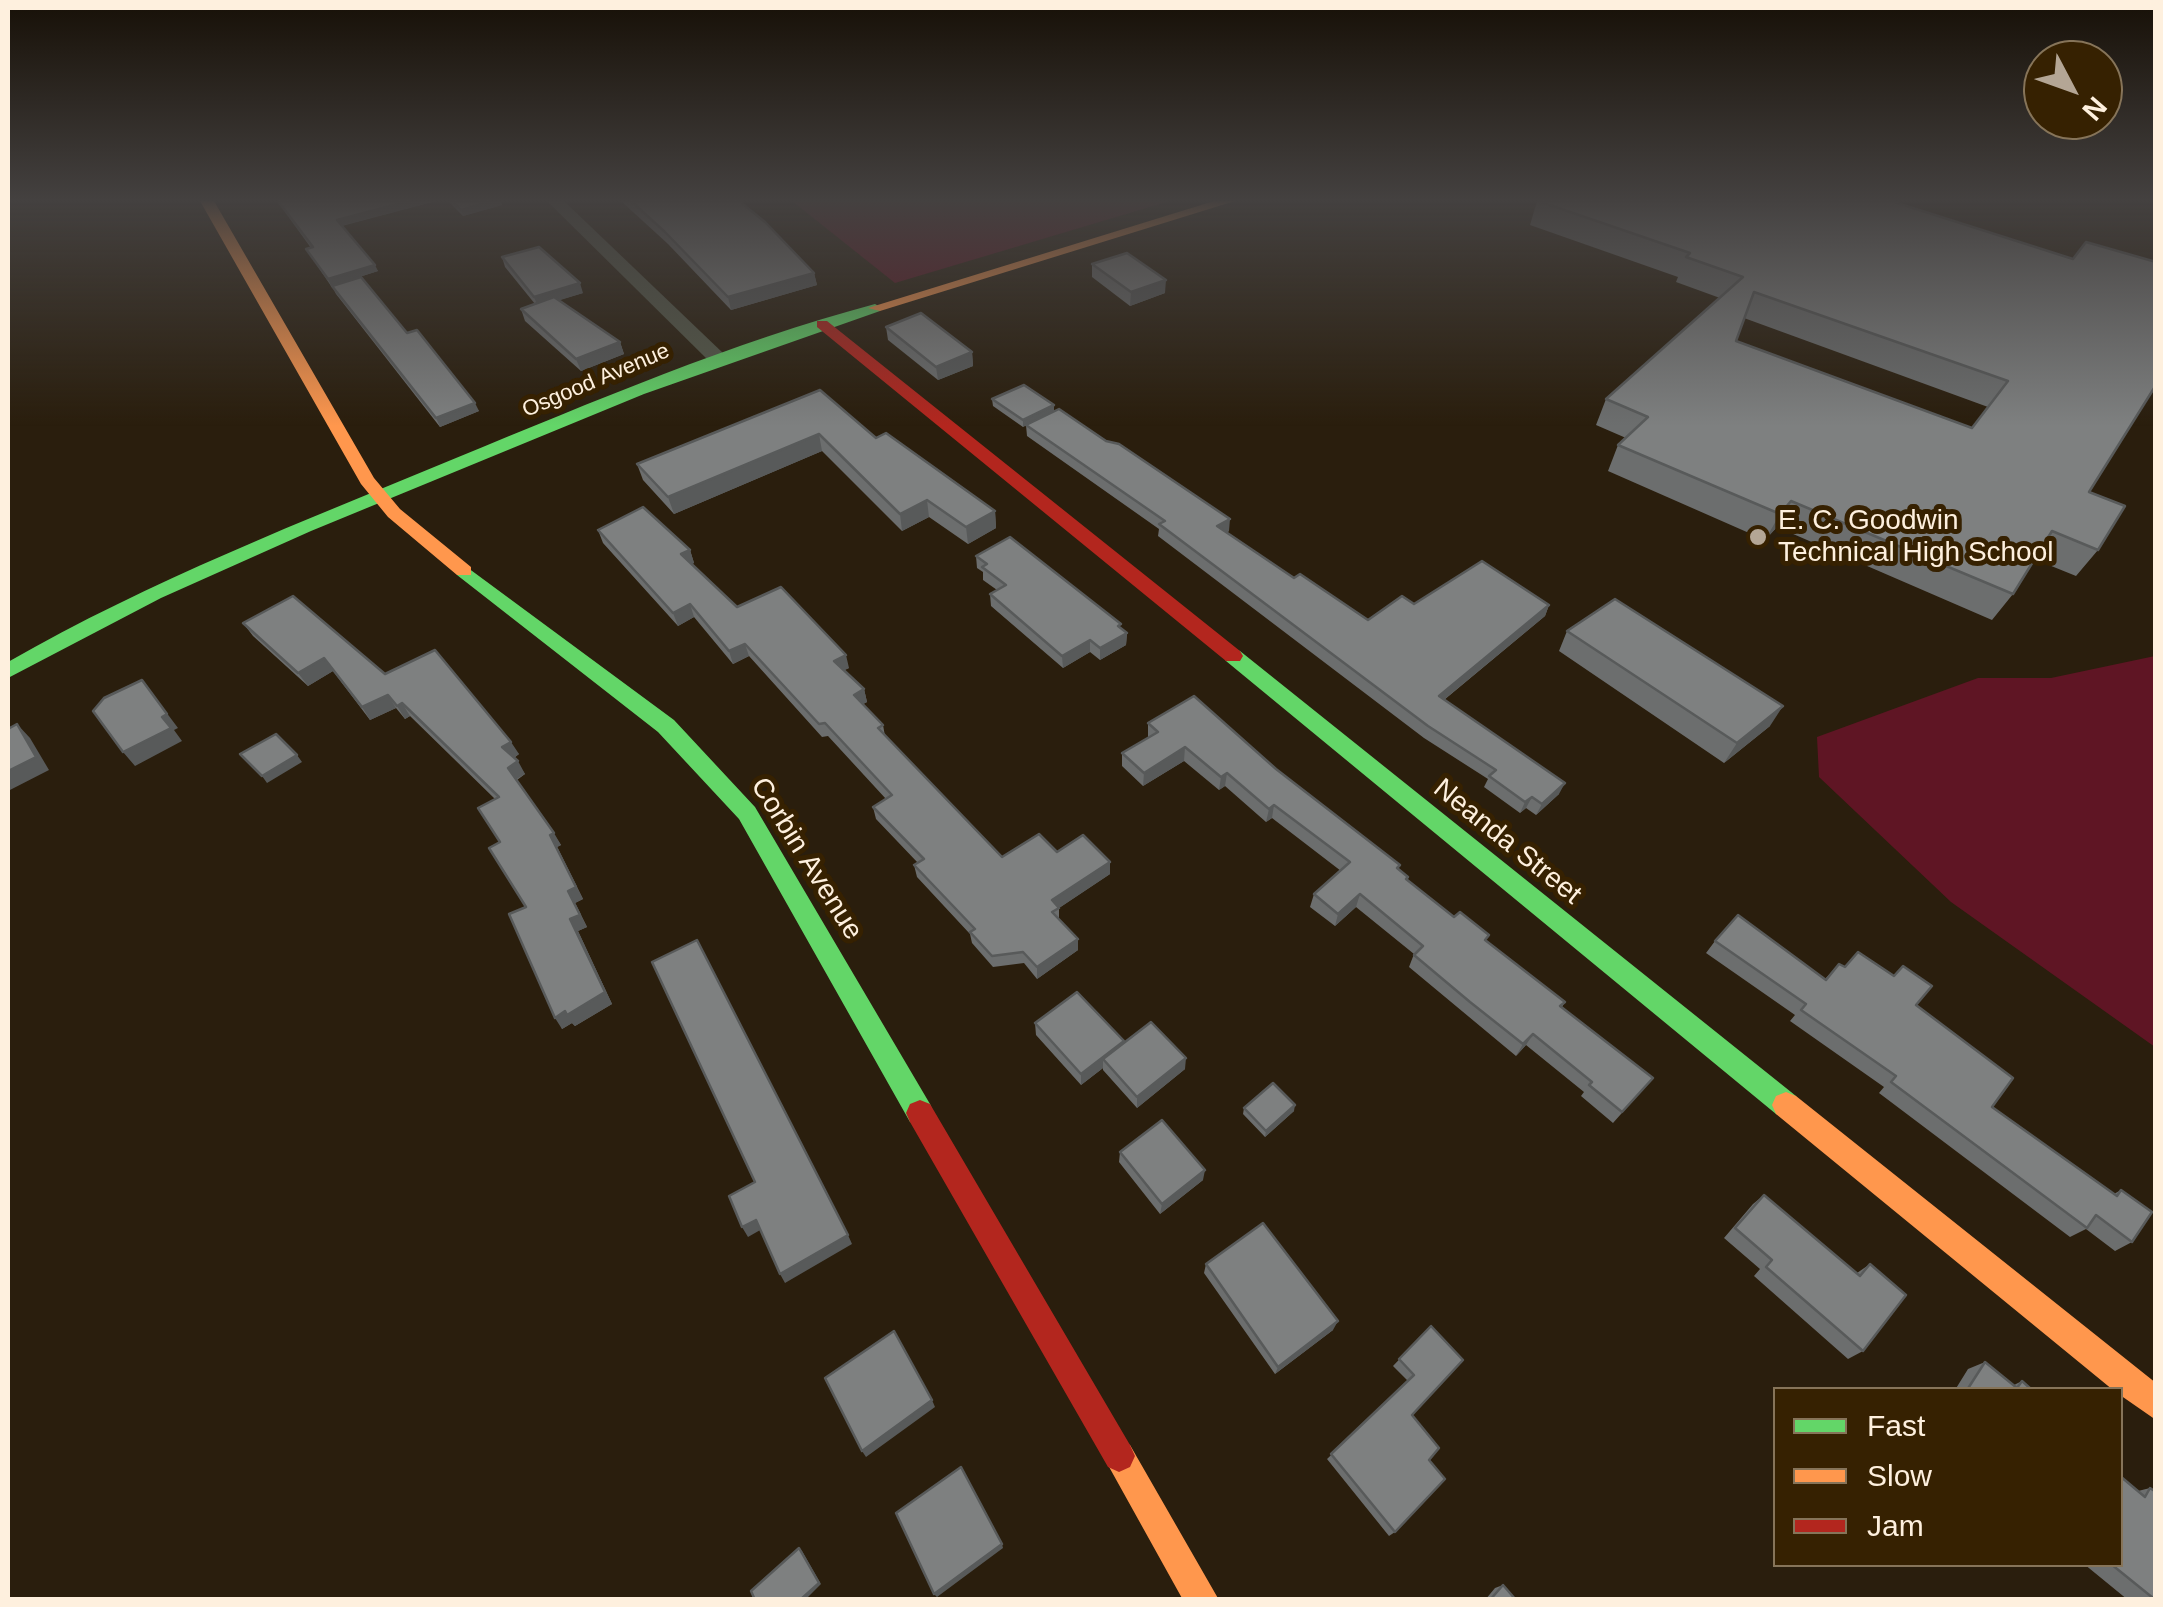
<!DOCTYPE html>
<style>
body{margin:0}
#map{position:relative;width:2163px;height:1607px;overflow:hidden;background:#2a1e0d;font-family:Arial,sans-serif}
canvas{display:block}
.frame{position:absolute;inset:0;border:10px solid #fef0de;pointer-events:none}
.legend{position:absolute;left:1773px;top:1387px;width:350px;height:180px;box-sizing:border-box;background:#362101;border:2px solid #867459;margin:0;padding:12px 18px;list-style:none;font-size:30px;color:#fef0de}
.legend li{display:flex;align-items:center;gap:20px;height:50px}
.legend b{width:50px;border:2px solid #867459}
.north{position:absolute;left:2023px;top:40px;width:100px;height:100px;box-sizing:border-box;background:#362101;border:2px solid #867459;border-radius:50%;rotate:131deg;font-size:28px;font-weight:700;line-height:40px;text-align:center;color:#fef0de}
.north::after{content:'';display:block;margin:auto;width:35px;height:45px;background:#b4a695;clip-path:polygon(50% 0,100% 100%,50% 72%,0 100%)}
</style>
<div id="map">
<canvas width="2163" height="1607"></canvas>
<div class="frame"></div>
<ul class="legend">
<li><b style="height:12px;background:#63d668"></b>Fast</li>
<li><b style="height:12px;background:#ff974d"></b>Slow</li>
<li><b style="height:12px;background:#b3261e"></b>Jam</li>
</ul>
<div class="north">N</div>
</div>
<script>
const ctx = document.querySelector('canvas').getContext('2d');
ctx.lineJoin = 'round';
function paint(path, color) { ctx.fillStyle = color; ctx.fill(path, 'evenodd'); }
function stroke(path, color, width, dash) { ctx.strokeStyle = color; ctx.lineWidth = width; ctx.lineCap = dash ? 'butt' : 'round'; ctx.setLineDash(dash || []); ctx.stroke(path); }
function drawText(font, color, halo, rows, align = 'center') {
  ctx.font = font + ' Arial,sans-serif'; ctx.lineWidth = 10; ctx.setLineDash([]); ctx.textBaseline = 'middle'; ctx.strokeStyle = halo; ctx.fillStyle = color; for (const [text, x, y, turn = 0] of rows) {
    ctx.save(); ctx.translate(x, y); ctx.rotate((+turn || 0) * Math.PI / 180); ctx.textAlign = isNaN(turn) ? turn : align; if (halo) ctx.strokeText(text, 0, 0); ctx.fillText(text, 0, 0); ctx.restore();
  }
}
paint(new Path2D(`
 M792,201H1170L895,283Z
 M2155,656H2156L2155,1047L1951,902L1819,777L1817,737L1978,678H2051Z`), '#5f1524');
paint(new Path2D(`
 M547,201H564L724,354V362H710Z`), '#555949');
paint(new Path2D(`
 M875,304L882,308L880,311L644,394L311,531L161,598L8,678V662C151,580 304,521 456,458C593,402 732,342 875,304Z
 M464,565L674,720L755,807L930,1104L934,1113L930,1122L920,1126L910,1122L739,819L658,732L457,575V567Z
 M1233,649L1240,651L1796,1096L1800,1105L1796,1114L1786,1118L1776,1114L1226,661L1223,656L1226,651Z`), '#63d668');
paint(new Path2D(`
 M200,201H214L374,478L400,509L471,567V575H457L388,517L361,484Z
 M1214,201H1235L880,311L868,308Z
 M1786,1092L1796,1096L2156,1383V1420L2120,1395V1390H2113L1776,1114L1772,1105L1776,1096Z
 M1119,1440L1130,1445L1219,1600H1183L1103,1456L1108,1445Z`), '#ff974d');
paint(new Path2D(`
 M817,321H827L1240,651L1243,656L1240,661H1226L817,327Z
 M920,1100L930,1104L1130,1445L1135,1456L1130,1467L1119,1472L1108,1467L910,1122L906,1113L910,1104Z`), '#b3261e');
paint(new Path2D(`
 M277,201H436L342,226L378,271L331,286L306,249L311,248Z
 M448,201H501L502,205L463,216Z
 M621,201H739L814,273L817,285L731,310L668,244Z
 M1537,201H1891L2089,492L2098,550L2076,576L2034,559L2013,594L1992,620L1777,527L1765,540L1608,471L1618,445L1626,438L1596,425L1606,399L1720,298L1676,282L1678,277L1530,225ZM1744,318L1988,407L1972,428L1736,341Z
 M502,257L583,293L559,300L620,342L624,354L581,371L525,321L521,309L535,304L505,267Z
 M1092,264L1165,293L1130,306L1092,277Z
 M332,286L407,333L479,411L440,427L336,294Z
 M886,327L972,352L973,366L938,380L888,340Z
 M820,390L876,438L995,511L996,528L968,544L929,517L902,531L822,451L674,514L643,480L637,464Z
 M992,399L1054,405V411L1229,531L1226,533L1294,578L1368,620L1414,604L1549,605L1545,616L1444,700L1559,794L1536,815L1526,808L1520,813L1484,787L1488,779L1424,738L1158,536L1159,529L1027,436L1026,425L1023,427L993,406Z
 M598,530L690,550L694,563L692,564L737,607L849,668L844,670L864,689L867,702L863,704L883,725L885,736L1002,857L1057,852L1110,874L1059,908V920L1078,950L1037,979L1024,963L993,967L972,943L970,934L917,877L914,865L918,863L876,819L873,807L886,799L828,736L822,737L749,656L733,664L694,617L678,626L603,543Z
 M976,556L1121,629L1127,633L1126,645L1100,660L1090,652L1063,668L991,606L990,594L997,590L983,580V572L977,568Z
 M243,623L385,674L519,754L514,758L525,774L517,780L561,845L557,847L583,899L575,903L587,927L578,931L612,1004L575,1026L572,1023L562,1029L526,907L500,842L495,799L410,716L405,719L396,708L370,720L333,671L308,686L253,636Z
 M1567,631L1770,726L1724,763L1559,651Z
 M1148,723L1276,769L1398,870L1407,880L1565,1002L1562,1007L1653,1078L1613,1123L1581,1096L1584,1092L1526,1045L1516,1056L1409,967L1414,954L1356,907L1335,926L1310,907L1314,894L1341,871L1272,818L1266,822L1225,786L1219,790L1184,761L1143,786L1122,766V753L1148,738Z
 M1715,941L1825,979L1839,964L1844,967L1858,952L1893,976L1903,966L1916,1005L1992,1107L2114,1194L2121,1190L2132,1242L2115,1251L2086,1229L2070,1237L1879,1093L1884,1087L1790,1021L1795,1015L1706,953Z
 M1035,1023L1124,1041L1185,1069L1137,1108L1103,1070V1068L1081,1085L1036,1035Z
 M1244,1108L1294,1111L1265,1137L1243,1114Z
 M1120,1152L1203,1180L1160,1214L1119,1162Z
 M1764,1195L1857,1273L1870,1264L1863,1351L1848,1359L1754,1276L1760,1269L1724,1238L1753,1204Z
 M1206,1264L1333,1330L1275,1374L1204,1273Z
 M1431,1326L1412,1415L1429,1460L1395,1532L1389,1536L1327,1459L1408,1381L1393,1366Z
 M1985,1362L2014,1385L2022,1381L2032,1390H1955L1968,1369Z
 M2150,1488L2156,1492V1598L2128,1600L2084,1564H2120L2138,1491Z
 M1503,1585L1516,1600H1485L1495,1588Z`), '#6c6e6e');
paint(new Path2D(`
 M409,201H436L340,226L337,220Z
 M491,201H501L502,205L463,216L461,210Z
 M375,265L378,271L331,286L328,279Z
 M814,273L817,285L731,310L728,297Z
 M1166,280L1165,293L1130,306L1131,292Z
 M580,283L583,293L538,307L534,297Z
 M620,342L624,354L581,371L576,359Z
 M972,352L973,366L938,380L936,367Z
 M475,403L479,411L440,427L436,418Z
 M1054,405V412L1023,427V420Z
 M819,434L822,451L674,514L668,497Z
 M927,500L929,517L902,531L900,514Z
 M1791,501L1777,527L1765,540L1780,514Z
 M995,511L996,528L968,544L966,527Z
 M1230,519L1229,531L1216,538L1217,526Z
 M690,550L694,563L686,566L681,554Z
 M690,604L694,617L678,626L673,613Z
 M1549,605L1545,616L1435,707L1439,696Z
 M1127,633L1126,645L1100,660V648Z
 M1090,640V652L1063,668L1062,656Z
 M745,644L749,656L733,664L729,651Z
 M846,655L849,668L837,674L834,661Z
 M324,658L333,671L308,686L298,673Z
 M142,680L178,728L174,730L182,741L135,766L123,752L162,717Z
 M864,689L867,702L856,708L854,695Z
 M388,695L396,708L370,720L362,707Z
 M402,703L410,716L405,719L397,706Z
 M1783,706L1770,726L1724,763L1737,743Z
 M17,724L30,738L49,770L8,791V771Z
 M511,742L519,754L510,760L502,747Z
 M1185,747L1184,761L1143,786L1144,773Z
 M297,755L302,762L267,783L262,776Z
 M518,761L525,774L515,780L508,768Z
 M1227,773L1225,786L1219,790L1221,777Z
 M1565,783L1559,794L1536,815L1542,804Z
 M1532,797L1526,808L1520,813L1525,802Z
 M1274,805L1272,818L1266,822L1269,809Z
 M554,833L561,845L557,847L583,899L575,903L587,927L578,931L612,1004L575,1026L572,1023L562,1029L555,1018L570,919L568,891L550,835Z
 M1110,862V874L1053,912L1052,900Z
 M1360,894L1356,907L1335,926L1338,914Z
 M1078,939V950L1037,979V967Z
 M1533,1034L1526,1045L1516,1056L1523,1044Z
 M1124,1041L1103,1059V1068L1081,1085V1074Z
 M1186,1058L1185,1069L1137,1108V1097Z
 M1295,1105L1294,1111L1265,1137L1266,1131Z
 M1205,1170L1203,1180L1160,1214L1162,1204Z
 M756,1220L762,1229L748,1237L742,1227Z
 M848,1235L852,1244L785,1283L780,1274Z
 M1338,1321L1333,1330L1275,1374L1278,1367Z
 M932,1400L935,1407L866,1457L862,1451Z
 M1002,1544L1003,1548L937,1597L934,1594Z
 M799,1548L802,1551L821,1584L805,1600H800Z`), '#585a5a');
const building = new Path2D(`
 M278,201H409L337,220L375,265L328,279L306,249L313,247Z
 M452,201H491L461,210Z
 M631,201H739L765,222L814,273L728,297L665,232Z
 M1538,201H1891L2073,259L2086,242L2156,262V385L2089,492L2125,506L2098,550L2052,531L2013,594L1791,501L1780,514L1618,445L1648,417L1606,399L1743,277L1686,257L1690,253ZM1754,292L2008,381L1972,428L1736,341Z
 M539,247L580,283L534,297L502,257Z
 M1127,253L1166,280L1131,292L1092,264Z
 M361,277L407,333L417,330L475,403L436,418L332,286Z
 M554,297L620,342L576,359L521,309Z
 M921,313L972,352L936,367L886,327Z
 M1024,385L1054,405L1023,420L992,399Z
 M820,390L876,438L886,433L995,511L966,527L927,500L900,514L819,434L668,497L637,464Z
 M1059,409L1106,441L1119,444L1230,519L1217,526L1294,578L1300,574L1368,620L1402,596L1414,604L1482,561L1549,605L1439,696L1565,783L1542,804L1532,797L1525,802L1489,776L1496,770L1428,726L1159,524L1165,521L1026,425Z
 M643,507L690,550L681,554L737,607L781,587L846,655L834,661L864,689L854,695L883,725L878,728L1002,857L1039,834L1057,852L1083,835L1110,862L1052,900L1059,908L1052,912L1078,939L1037,967L1023,952L992,956L970,932L975,929L914,865L924,859L873,807L892,795L825,723L819,724L745,644L729,651L690,604L673,613L598,530Z
 M1010,537L1121,624L1118,626L1127,633L1100,648L1090,640L1062,656L990,594L1006,585L982,567L987,564L976,556Z
 M293,596L385,674L435,650L511,742L502,747L518,761L508,768L554,833L550,835L576,887L568,891L580,915L570,919L605,992L567,1015L565,1011L555,1018L509,914L526,907L489,848L500,842L478,808L499,797L402,703L397,706L388,695L362,707L324,658L298,673L243,623Z
 M1615,599L1783,706L1737,743L1567,631Z
 M142,680L167,714L162,717L171,728L123,752L93,711L104,698Z
 M1194,696L1276,769L1400,865L1397,868L1408,877L1406,879L1454,917L1460,912L1489,935L1485,940L1565,1002L1560,1006L1653,1078L1622,1112L1589,1085L1592,1082L1533,1034L1523,1044L1470,1002L1414,955L1423,946L1360,894L1338,914L1314,894L1350,862L1274,805L1269,809L1227,773L1221,777L1185,747L1144,773L1122,753L1158,732L1148,723Z
 M17,724L36,757L8,771V729Z
 M276,734L297,755L262,776L240,754Z
 M1738,915L1826,980L1839,964L1845,967L1858,952L1894,976L1903,966L1932,986L1916,1005L2013,1078L1992,1107L2117,1196L2121,1190L2152,1212L2132,1242L2096,1215L2087,1228L1891,1082L1896,1076L1801,1010L1806,1004L1715,941Z
 M697,940L848,1235L780,1274L756,1220L742,1227L729,1196L755,1182L652,962Z
 M1077,992L1124,1041L1081,1074L1035,1023Z
 M1151,1022L1186,1058L1137,1097L1103,1059Z
 M1273,1083L1295,1105L1266,1131L1244,1108Z
 M1162,1120L1205,1170L1162,1204L1120,1152Z
 M1764,1195L1860,1276L1870,1264L1906,1295L1863,1351L1766,1267L1772,1260L1735,1228Z
 M1263,1223L1338,1321L1278,1367L1206,1264Z
 M1431,1326L1463,1360L1412,1415L1439,1448L1429,1460L1445,1479L1395,1532L1331,1454L1414,1375L1399,1359Z
 M894,1331L932,1400L862,1451L825,1378Z
 M1985,1362L2017,1388L2022,1381L2032,1390H1967Z
 M961,1467L1002,1544L934,1594L896,1513Z
 M2120,1476L2145,1497L2150,1488L2156,1492V1593L2153,1598L2111,1564H2120Z
 M799,1548L819,1583L800,1600H755L751,1591Z
 M1503,1585L1516,1600H1490Z`);
paint(building, '#7e8080');
stroke(building, '#585a5a', 2.5);
const sky = ctx.createLinearGradient(0, 0, 0, 426);
sky.addColorStop(0, '#171007');
sky.addColorStop(0.47, '#444140');
sky.addColorStop(1, '#44414000');
ctx.fillStyle = sky;
ctx.fillRect(0, 0, 2163, 426);
for (const [x, y, r, color] of [
 [1758,537,10,"#b4a695"]
]) { const dot = new Path2D(); dot.arc(x, y, r, 0, 2 * Math.PI); ctx.fillStyle = color; ctx.fill(dot); stroke(dot, '#362101', 4); }
drawText('22px', '#fef0de', '#362101', [
 ["Osgood Avenue",596,381,-23]
]);
drawText('28px', '#fef0de', '#362101', [
 ["E. C. Goodwin",1778,521],
 ["Technical High School",1778,553]
], 'left');
drawText('28px', '#fef0de', '#362101', [
 ["Neanda Street",1507,842,39],
 ["Corbin Avenue",806,859,58]
]);
</script>
